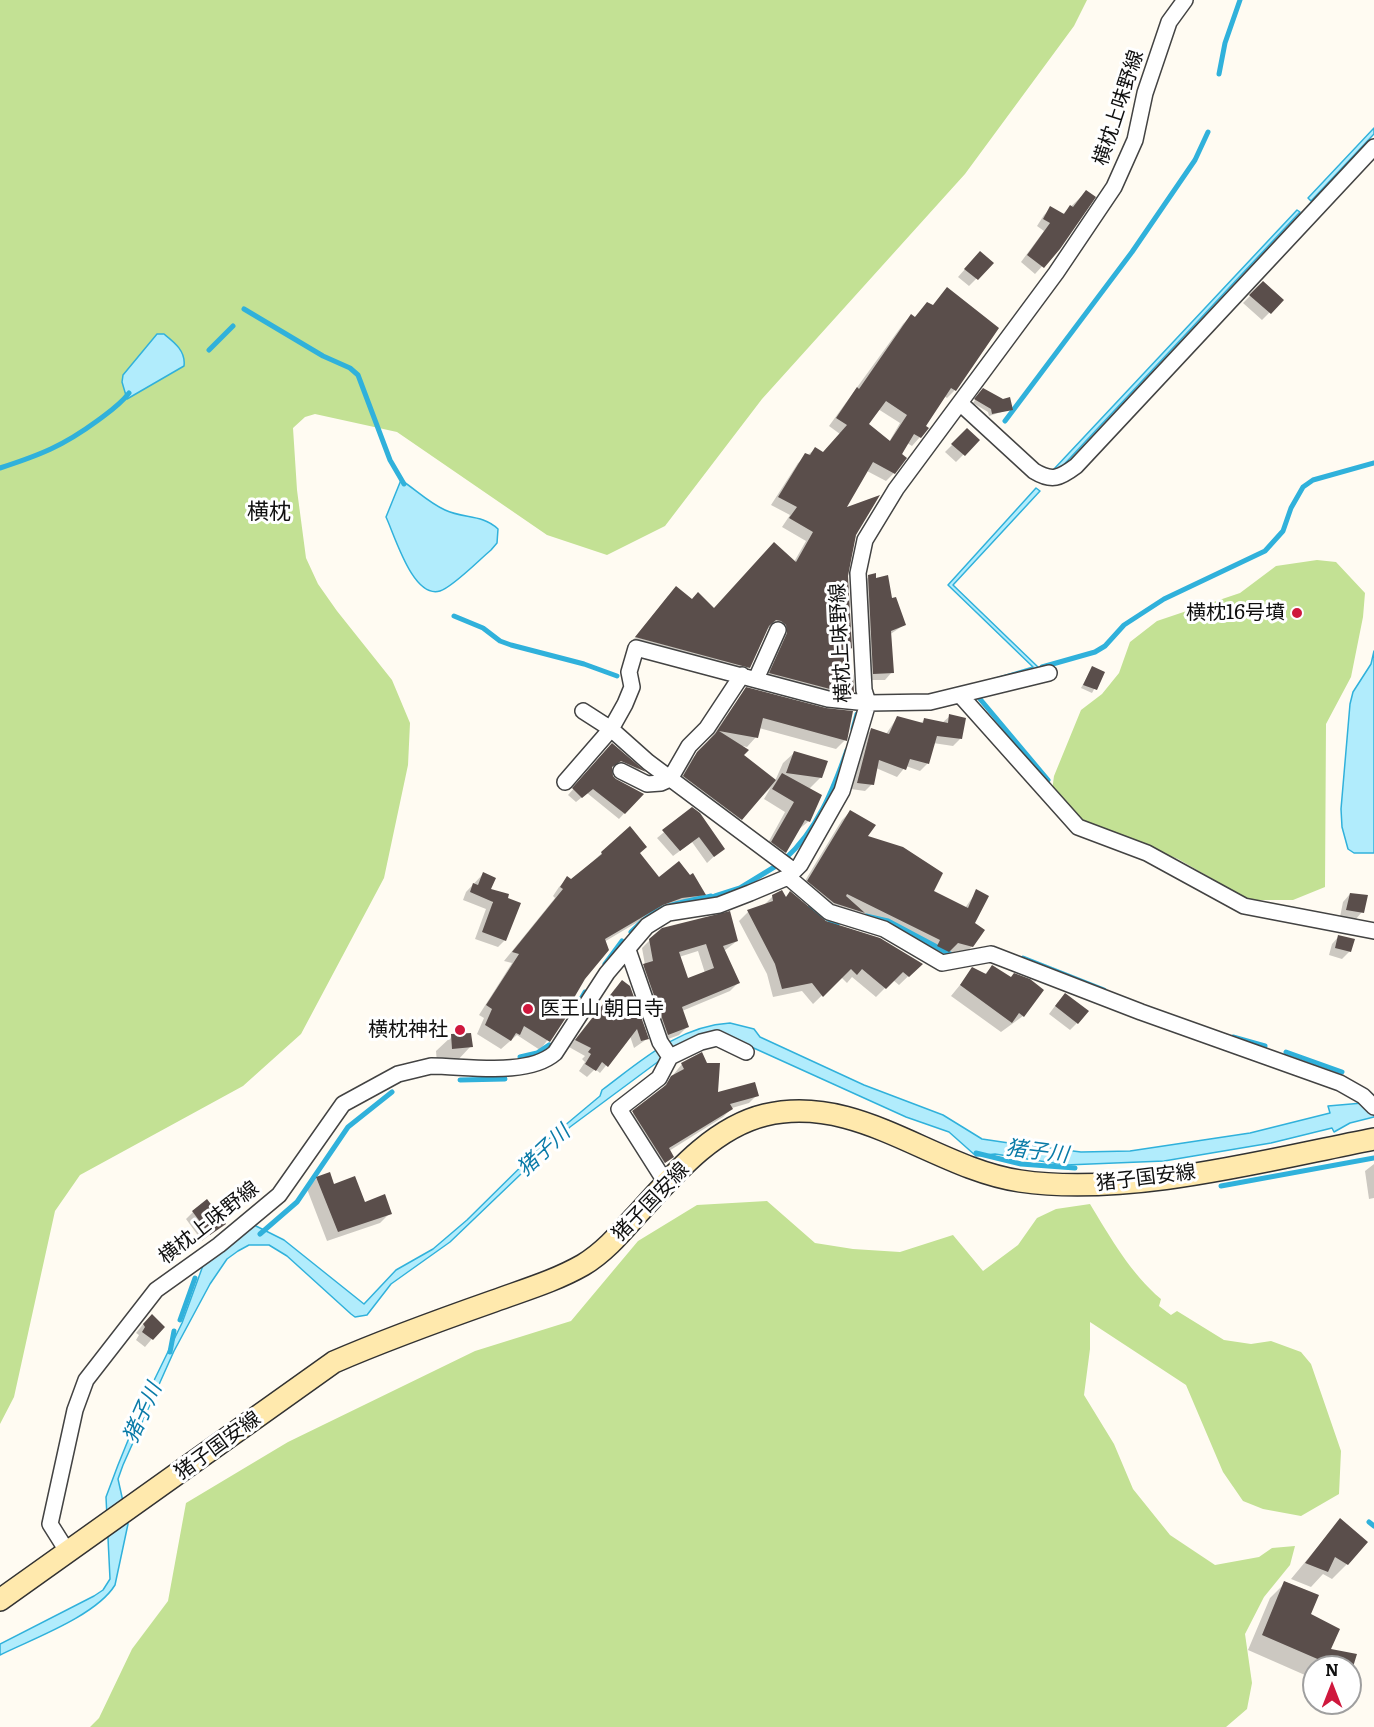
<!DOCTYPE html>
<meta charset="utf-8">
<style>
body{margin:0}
#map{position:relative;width:1374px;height:1727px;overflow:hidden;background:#fffbf2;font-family:Literata,serif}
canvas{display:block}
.north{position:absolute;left:1302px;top:1655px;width:60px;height:60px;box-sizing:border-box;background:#fff;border:2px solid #9f9f9f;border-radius:50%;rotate:0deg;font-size:16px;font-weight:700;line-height:24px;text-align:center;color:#101010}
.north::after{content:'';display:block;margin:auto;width:21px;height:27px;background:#cf183d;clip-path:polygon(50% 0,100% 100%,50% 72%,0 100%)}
</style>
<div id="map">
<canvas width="1374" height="1727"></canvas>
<div class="north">N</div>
</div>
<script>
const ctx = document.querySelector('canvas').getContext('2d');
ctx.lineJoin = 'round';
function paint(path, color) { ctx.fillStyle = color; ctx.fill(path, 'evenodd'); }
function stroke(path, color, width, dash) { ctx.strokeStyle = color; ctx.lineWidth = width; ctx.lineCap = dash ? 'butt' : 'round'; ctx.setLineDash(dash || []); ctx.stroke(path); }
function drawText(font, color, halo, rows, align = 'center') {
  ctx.font = font + ' Literata,"Noto Sans JP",serif'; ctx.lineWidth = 6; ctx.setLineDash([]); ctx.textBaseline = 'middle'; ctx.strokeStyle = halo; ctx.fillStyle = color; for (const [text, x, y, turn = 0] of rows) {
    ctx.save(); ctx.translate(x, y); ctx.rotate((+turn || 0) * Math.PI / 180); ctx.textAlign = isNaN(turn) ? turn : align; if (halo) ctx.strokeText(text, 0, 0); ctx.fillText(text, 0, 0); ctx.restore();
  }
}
paint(new Path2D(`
 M0,0H1087L1074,26L965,174L762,399L665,526L607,555L547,535L397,432L315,414L305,417L293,428L297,490L306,558L318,584L337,611L392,680L410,723L408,765L384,878L301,1034L243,1086L80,1175L55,1211L14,1397L0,1424Z
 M1317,560L1336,562L1365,593L1363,617L1351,677L1326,724L1325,887L1293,900H1249L1178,859L1081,820L1052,791L1054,776L1081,710L1102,694L1119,673L1130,642L1157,621L1240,593L1276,566Z
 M767,1201L815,1243L853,1249L900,1252L953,1235L983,1271L1018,1245L1037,1218L1056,1209L1090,1204C1110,1237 1131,1274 1161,1299L1159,1306L1171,1315L1177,1311L1224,1340L1251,1344L1271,1341L1301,1352L1311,1364L1341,1451L1339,1494L1301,1516L1263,1509L1243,1501L1223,1472L1186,1385L1090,1322V1349L1084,1395L1114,1444L1133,1489L1170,1535L1215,1565L1259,1557L1272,1548L1295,1546L1290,1565L1264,1597L1245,1634L1252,1683L1247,1709L1226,1727H90L99,1718L132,1649L168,1601L186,1503L288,1442L475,1351L571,1321L638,1241L697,1205Z`), '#c3e194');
const water = new Path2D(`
 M1374,128V134L1311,201L1308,198Z
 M1297,210L1300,212L1057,472L1054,469Z
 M157,334H164C174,342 186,351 184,366L127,399L122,382L123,375Z
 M401,480C415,489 429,503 445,510C464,519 482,514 498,529L497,543L491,550C479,560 453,587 440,591C413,599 395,536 386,517Z
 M1036,488L1040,491L953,585L1039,668L967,690L966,687L1033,667L948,585Z
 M1374,651V853H1354L1348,849L1342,827L1341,809L1350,704L1353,692L1371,664Z
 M730,1023L754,1029L760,1037L864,1085L943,1115L982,1139L1009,1143L1081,1152L1130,1151L1250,1133L1330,1113L1328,1106L1374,1102V1117L1350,1123L1334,1132L1332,1128L1271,1143L1164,1161L1066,1165L995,1154L976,1156L949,1132L906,1117L736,1040L663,1058L570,1127L450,1242L391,1284L367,1315L355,1317L351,1314L287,1256L269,1245H249L238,1251L227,1259L210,1284L174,1351L123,1465L118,1479L128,1524L115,1585C96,1616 32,1639 0,1655V1644L94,1596L103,1590L110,1579L106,1497L118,1465L144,1401L182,1323L205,1260L254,1225L284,1240L364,1304L396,1270L433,1249L467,1220L551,1137L600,1096L602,1090C642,1060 679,1026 730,1023Z`);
paint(water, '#b1ecfc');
stroke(water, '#30b1db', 1.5);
paint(new Path2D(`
 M1086,192L1059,248L1035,274L1021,262L1044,231L1037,226L1044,215L1051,208L1062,215Z
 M973,260L992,263L969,286L958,277Z
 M1263,283L1282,300L1262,320L1243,303Z
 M927,303L955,390L947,398L944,396L924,426L920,437L912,446L907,443L894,473L886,481L867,471L844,509L855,534L846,576V652L838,676L853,691L845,699L762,681L773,628H767L749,667L741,676L629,645L668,596L692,600L714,610L794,562L806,541L782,527L790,515L771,505L798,463L815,449L822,454L840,434L829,426L903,324L911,316L914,318ZM878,409L900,423L889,442L867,424Z
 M980,393L1011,409L989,416L988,412L973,403Z
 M967,430L978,440L956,462L945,452Z
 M869,577L875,579L904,625L889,635L892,672L885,680H866L861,584Z
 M1092,668L1103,673L1092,693L1081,688Z
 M746,689L845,740L836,749L759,728L756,737L747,747L738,745L742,755L775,781L783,763L794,753L821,777L809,789V821L798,830L785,852L775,861L763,852L785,812L764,799L771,787L732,828L675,785L688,763L706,744Z
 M950,716L960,739L953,746L933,743L927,764L920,771L906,766L897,777L876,768L872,784L865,791L851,789L864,737L871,730L886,734L897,718L920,724L925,719L942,723Z
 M612,745L643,773L639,777L613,766L611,768V777L641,795L619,819L587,793L576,802L568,795Z
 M692,809L723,848L707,863L692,842L673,856L657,838Z
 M850,812L866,837L932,892L965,908L977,891L972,946L964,955L948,951L940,959L930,954L933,948L862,913L855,920L800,889L842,820Z
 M602,853L638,854L659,879L704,894L695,903L672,906L653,913L604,942L562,1015L565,1017L540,1050L517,1035L501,1049L477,1034L484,1018L479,1015L512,963L504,961L555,898L553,896L559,887L568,878L571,881Z
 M483,874L505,940L498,947L475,939L486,909L463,900L466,892Z
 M790,893L825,922L921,964L899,985L893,980L876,997L852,977L847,983L841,977L813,1004L802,991L773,997L767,974L739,921L748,912L763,906L773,896L785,898Z
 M1350,894L1362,912L1355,920L1340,917L1343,902Z
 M1339,936L1350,951L1342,959L1329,955L1332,944Z
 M650,940L737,941L724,951L738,983L730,991L682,1011L687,1027L679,1035L660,1042L636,974L645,965L642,948ZM698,951L705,973L687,980L679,957Z
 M992,967L1023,1016L1001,1032L951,996L973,969L984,975Z
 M615,989L647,1039L634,1048L630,1036L600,1073L595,1069L587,1077L579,1071L585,1062L582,1059L585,1056L569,1047Z
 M1058,1002L1077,1023L1070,1030L1049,1014Z
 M452,1036L471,1046L456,1062L437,1063L436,1051Z
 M682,1064L716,1094L757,1095L749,1103L732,1108L723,1117L669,1151L672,1157L656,1170L625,1120L660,1091Z
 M1374,1164V1198L1369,1199L1365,1171Z
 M317,1178L364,1204L390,1213L380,1223L327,1241L307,1189Z
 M193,1212L224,1224L202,1241L186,1219Z
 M144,1323L162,1327L145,1347L136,1340L139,1335L136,1333Z
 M1340,1520L1347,1564L1332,1579L1323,1574L1311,1587L1291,1579Z
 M1285,1583L1309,1615L1328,1651L1355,1655L1350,1674V1667H1314V1679L1248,1650L1270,1598Z`), '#0003');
stroke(new Path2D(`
 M1219,74L1225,43L1240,0
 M244,309L323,356L350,368L358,375L390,460L404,484
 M209,350L233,326
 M1005,421L1132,252L1195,160L1208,132
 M0,468C40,455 63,446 97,421C109,412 120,405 129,393
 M454,616L483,628L500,641L511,645L584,664L617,676
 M1042,667L1095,652L1105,646L1124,625L1164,599L1265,551L1283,531L1291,508L1303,487L1313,480L1374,463
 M980,699L1048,780
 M853,729L857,714
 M785,859C817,830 833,790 847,750
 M715,896L740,888L776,866
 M810,908L837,924
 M866,916L888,921L952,955
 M631,932C659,903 675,904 711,896
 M1023,958L1104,990
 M605,964L622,941
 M574,1011L585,992
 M1233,1037L1265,1046
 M1286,1052L1342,1072
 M520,1057L537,1053L549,1045
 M460,1080L505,1079
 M976,1153L1021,1164L1075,1168
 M1221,1186L1374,1158
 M260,1234L297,1202L348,1127L392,1092
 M180,1320L195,1278
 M170,1352L174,1331
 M1369,1522L1374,1526`), '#30b1db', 5);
paint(new Path2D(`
 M1086,190L1096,197L1060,249L1044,268L1027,255L1050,223L1043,219L1050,206L1064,214L1070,205L1073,207Z
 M980,251L994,263L978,280L964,269Z
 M1263,281L1284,300L1271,314L1249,295Z
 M947,287L999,328L956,391L951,388L926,426L929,428L921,438L914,434L902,454L907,458L895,474L873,462L847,507L880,495L856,535L848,576L852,648L849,650L840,674L853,673L854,692L830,689L769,673L787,633L786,625L781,621L776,620L769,626L750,668L635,637L676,586L692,599L698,592L714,608L774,542L796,562L813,532L789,518L797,507L778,497L805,453L810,455L815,447L823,452L847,425L836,418L857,387L859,389L911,314L915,317L927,302L933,305ZM886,401L907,415L890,441L869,424Z
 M983,388L1003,399L1010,397L1013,410L992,414L991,409L974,399Z
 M967,428L980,440L965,456L951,444Z
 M876,573V578L888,575L892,598L896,597L906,625L891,631L894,673L873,674L868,575Z
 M1092,666L1105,672L1097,690L1083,685Z
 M746,687L826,708L853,711L847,741L763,718L758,738L719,731L749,750L744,755L776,780L742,820L683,776L697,752L715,734Z
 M949,714L966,718L962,739L937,736L929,764L910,759L906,770L879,760L874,785L857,783L871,728L889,734L897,716L923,723L924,718L948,723Z
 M612,743L646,772L621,761L612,767L613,776L616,779L644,794L625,814L593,789L582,798L572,788Z
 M794,751L828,761L822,778L786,773Z
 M782,773L822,795L810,822L805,820L786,853L771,842L794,802L772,789Z
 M692,807L700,813L725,849L714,857L699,837L680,851L662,830Z
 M850,810L876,825L868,836L903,847L943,873L934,891L968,908L976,889L989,896L975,923L985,930L973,947L958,943L949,952L937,946L940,940L847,894L846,896L865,913L834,903L807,881Z
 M630,826L647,847L640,853L659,877L679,861L690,875L693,873L706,895L682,898L663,905L605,939L609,950L585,979L564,1015L567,1016L550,1042L524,1026L520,1035L516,1033L511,1041L485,1025L492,1009L486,1005L519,954L512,952L563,889L560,887L567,876L571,879L602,854L601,852Z
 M483,872L496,878L491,889L509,894L508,898L521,903L506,941L482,932L493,902L470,892L473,883L478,885Z
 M782,890L786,897L790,891L826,921L880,938L923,964L909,977L903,972L886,989L862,969L857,975L851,969L823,997L812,983L782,989L775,964L747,910L773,901L772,895Z
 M1350,893L1368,895L1364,913L1346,910Z
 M730,911L738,941L723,946L740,983L682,1007L689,1027L668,1035L643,964L653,961L649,939L662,928ZM706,944L714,968L688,978L679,952Z
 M1338,935L1355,939L1351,952L1335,948Z
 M992,965L1011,977L1014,973L1030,979L1044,990L1024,1017L1019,1013L1012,1023L960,985L972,967L986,974Z
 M622,980L630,986L649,1039L641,1041L637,1029L608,1067L602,1062L596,1071L585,1064L591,1054L588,1052L591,1048L575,1040Z
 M1065,993L1089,1011L1078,1024L1055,1006Z
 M471,1033L473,1047L452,1049L451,1034Z
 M702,1052L707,1063H720L718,1092L755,1082L759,1096L730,1104L733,1109L669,1148L674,1157L665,1163L632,1111L666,1085L671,1076L684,1069L681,1063Z
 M330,1172L334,1184L355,1176L365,1202L385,1194L392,1214L338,1232L316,1177Z
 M207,1199L226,1224L210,1235L192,1211Z
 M152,1314L165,1327L153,1340L142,1332L145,1327L143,1324Z
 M1340,1518L1368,1542L1348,1565L1335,1557L1328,1572L1305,1563Z
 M1284,1581L1319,1595L1311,1614L1340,1629L1331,1649L1357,1654L1353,1667H1336L1262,1635Z`), '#5a4e4b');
const street = new Path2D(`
 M960,403L1034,471C1052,482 1060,478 1076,466L1374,147
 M756,679L778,630
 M961,696L1078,827L1147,853L1244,906L1374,931
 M583,711L611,729L648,762L794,871
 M621,771L647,784L661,783L670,779L689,746L707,728L742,675
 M565,782L611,729L625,704L632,687L629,672L636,648L828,699L868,703L930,702L1049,673
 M788,877L829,912L884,929L942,963L991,954L1141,1012L1340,1083L1363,1096L1374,1107
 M628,950L660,1042L670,1057
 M666,1183L619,1109L659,1078L670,1057L701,1042L717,1038L746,1052
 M67,1551L50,1524L75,1410L86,1380L156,1290L219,1245L279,1195L343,1104L398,1074L431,1066C467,1066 527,1077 555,1053L607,973L647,926L668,913L719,905L750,893L788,877L800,865L842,791L868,703L864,690L858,573L865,540L896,489L1056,273L1114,187L1135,140L1145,93L1169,22L1185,0`);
const secondary = new Path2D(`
 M0,1600L334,1362C387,1339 440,1320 494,1301C524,1290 555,1281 583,1265C603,1253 618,1236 633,1219C670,1179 711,1128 765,1115C858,1093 933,1168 1020,1181C1129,1197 1266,1160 1374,1139`);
stroke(street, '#434343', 18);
stroke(secondary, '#323232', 24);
stroke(street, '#fff', 15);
stroke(secondary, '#ffe9ad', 21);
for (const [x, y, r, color] of [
 [1297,613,6,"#cf183d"],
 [528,1009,6,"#cf183d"],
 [460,1030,6,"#cf183d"]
]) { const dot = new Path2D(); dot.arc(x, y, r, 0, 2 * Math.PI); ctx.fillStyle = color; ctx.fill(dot); stroke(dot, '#fff', 2); }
drawText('20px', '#101010', '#fff', [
 ["横枕上味野線",1119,108,-72],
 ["横枕上味野線",841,643,-93],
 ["猪子国安線",1146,1178,-7],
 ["猪子国安線",651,1202,-46],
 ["横枕上味野線",209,1223,-38],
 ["猪子国安線",218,1446,-36]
]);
drawText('20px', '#101010', '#fff', [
 ["横枕16号墳",1285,613],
 ["医王山 朝日寺",540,1009,"left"],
 ["横枕神社",448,1030]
], 'right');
drawText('italic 21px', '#0a7ba8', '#fff', [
 ["猪子川",544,1151,-43],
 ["猪子川",1037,1152,7],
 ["猪子川",143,1413,-66]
]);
drawText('22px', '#101010', '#fff', [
 ["横枕",269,513]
]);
</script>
